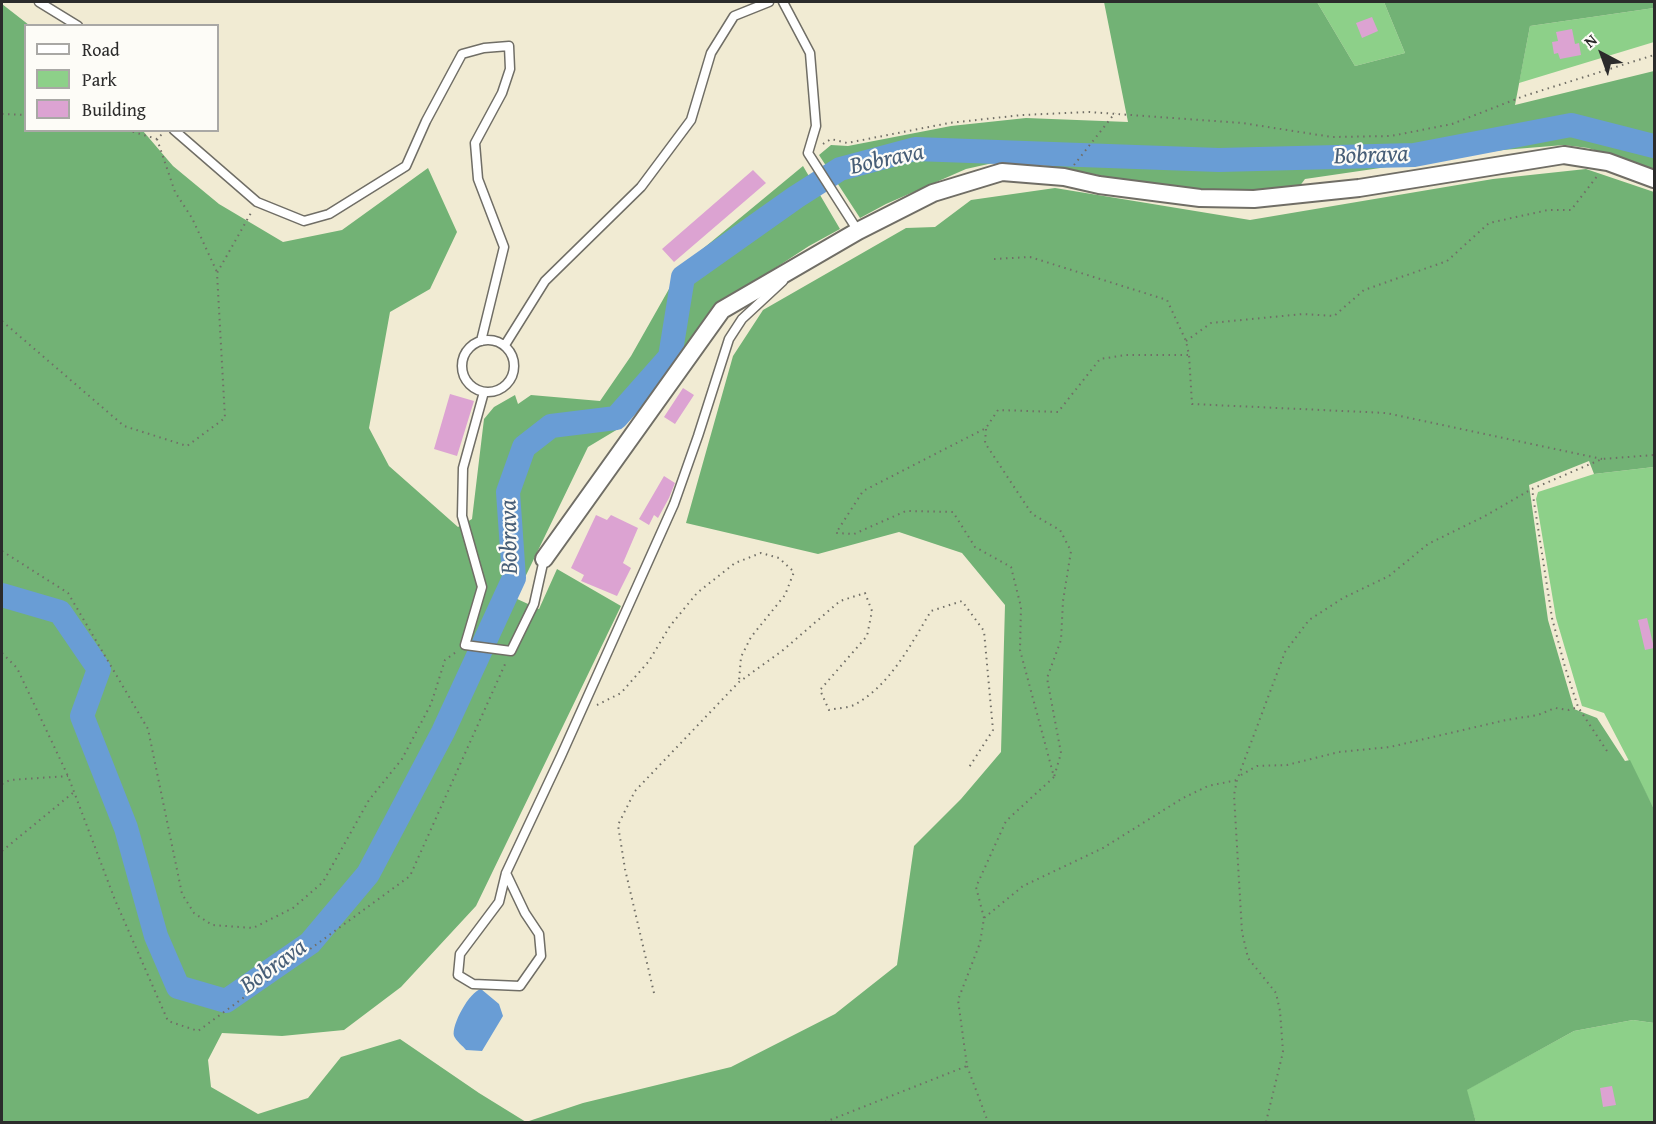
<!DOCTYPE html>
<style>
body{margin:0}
#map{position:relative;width:1656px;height:1124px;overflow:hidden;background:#f1ebd3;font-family:"Gentium Book Plus",serif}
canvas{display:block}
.frame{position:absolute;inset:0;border:3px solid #2b2b2b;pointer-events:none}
.legend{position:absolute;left:24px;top:24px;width:195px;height:108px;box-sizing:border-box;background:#fdfcf7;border:2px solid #a9a8a5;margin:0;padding:8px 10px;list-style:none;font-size:18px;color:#2b2b2b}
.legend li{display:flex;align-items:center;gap:12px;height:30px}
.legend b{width:30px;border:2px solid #a9a8a5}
.north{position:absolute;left:1572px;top:24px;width:60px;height:60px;-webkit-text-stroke:4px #fdfcf7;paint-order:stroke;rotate:319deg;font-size:16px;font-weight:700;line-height:24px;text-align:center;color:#2b2b2b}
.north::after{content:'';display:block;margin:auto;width:21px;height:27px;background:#2b2b2b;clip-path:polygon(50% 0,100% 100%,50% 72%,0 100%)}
</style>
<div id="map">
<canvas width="1656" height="1124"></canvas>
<div class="frame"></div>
<ul class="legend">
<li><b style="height:8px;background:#fff"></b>Road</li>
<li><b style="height:16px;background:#8dd089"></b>Park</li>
<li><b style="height:16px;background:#dca3d2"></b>Building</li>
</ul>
<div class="north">N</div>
</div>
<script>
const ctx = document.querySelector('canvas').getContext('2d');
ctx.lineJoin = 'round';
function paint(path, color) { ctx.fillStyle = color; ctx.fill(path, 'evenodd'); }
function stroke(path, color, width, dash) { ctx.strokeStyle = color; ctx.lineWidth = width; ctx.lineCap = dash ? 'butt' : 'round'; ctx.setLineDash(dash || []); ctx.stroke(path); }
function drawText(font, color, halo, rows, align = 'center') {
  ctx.font = font + ' "Gentium Book Plus",serif'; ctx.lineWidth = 4.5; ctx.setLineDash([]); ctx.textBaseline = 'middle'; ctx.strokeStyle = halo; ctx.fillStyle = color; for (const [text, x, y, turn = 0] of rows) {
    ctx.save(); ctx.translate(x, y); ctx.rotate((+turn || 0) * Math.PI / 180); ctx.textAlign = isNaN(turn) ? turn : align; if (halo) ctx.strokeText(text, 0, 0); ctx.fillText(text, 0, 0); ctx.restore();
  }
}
paint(new Path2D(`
 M1317,2H1384L1405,53L1355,66Z
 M1654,8V42L1519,83L1530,26Z
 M1654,467V809L1604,713L1582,706L1556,618L1536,499L1538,492L1594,474Z
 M1633,1020L1654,1023V1122H1476L1466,1090L1574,1031Z`), '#8dd089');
paint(new Path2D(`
 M1104,2H1317L1355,66L1405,53L1384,2H1654V8L1530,26L1515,105L1654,71V169L1588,148L1564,145L1503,150L1305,179L1299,187L1201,194L1038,164L1002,161L966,169L886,204L860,218L819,155L831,145L848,146L951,126L1026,118L1128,122Z
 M2,4L29,25L26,26V130L143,131L173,166L219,204L283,242L342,230L428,168L457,232L430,289L390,312L369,428L389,466L458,527L472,519L484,419L494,407L515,395L518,404L531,395L600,401L631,356L682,266L803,166L840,229L809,246L714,308L672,372L623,426L588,447L515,598L539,609L557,569L621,606L476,906L401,987L344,1030L282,1036L222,1033L208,1060L211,1087L258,1114L308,1098L341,1057L400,1039L479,1093L526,1122L583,1103L731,1067L835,1014L897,965L914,846L961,799L1001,752L1005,605L962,553L899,532L818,554L686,523L733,356L763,310L906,228L935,227L971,200L1055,188L1250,220L1493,179L1586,169L1654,192V467L1594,474L1589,461L1529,485L1548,620L1574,709L1597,718L1625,761L1630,760L1654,809V1023L1633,1020L1574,1031L1467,1090L1476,1122H2Z`), '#72b275');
paint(new Path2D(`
 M481,989L499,1004L503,1016L482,1051L466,1050C463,1046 456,1041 454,1036C451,1025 470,991 481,989Z`), '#699dd5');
stroke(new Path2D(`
 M2,595L60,612L99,669L82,716L126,828L156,936L178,987L226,1001L310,943L368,874L443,732L514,578L508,492L524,447L551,426L616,418L670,357L683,277L796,197L840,169L915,149L1219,160L1414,155L1571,125L1654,146`), '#699dd5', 24);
paint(new Path2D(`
 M1372,17L1378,31L1362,38L1356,23Z
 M1572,29L1575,44L1579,43L1581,55L1560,59L1558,53L1554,54L1552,42L1558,41L1556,32Z
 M753,170L766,183L674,262L662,249Z
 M683,388L694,395L675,424L664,417Z
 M450,394L474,401L457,456L434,449Z
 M664,476L675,483L669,498L658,518L654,515L649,525L639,519Z
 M596,515L607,520L611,515L638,528L623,563L631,568L617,596L581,581L584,575L571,568Z
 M1647,618L1654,648L1645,650L1638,620Z
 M1612,1086L1616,1105L1603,1107L1600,1088Z`), '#dca3d2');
const lane = new Path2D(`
 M39,2L78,26
 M783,2L810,53L816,126L808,153L858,231
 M174,130L257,202L304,221L329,214L406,166L426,121L462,54L484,48L509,46L510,69L502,93L475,143L478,179L504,247L481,341
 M462 366a26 26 0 1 1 52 0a26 26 0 1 1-52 0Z
 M505,345L545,281L641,187L691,120L711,53L734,16L769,2
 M484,392L463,468L462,516L482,587L465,645L511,651L534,604L544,559
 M506,873L525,913L539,934L541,956L520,986L473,984L458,975L460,954L499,902L506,873L561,756L674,504L698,436L729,339L742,319L783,281`);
const street = new Path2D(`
 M544,559L722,310L858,231L933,193L1002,172L1064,177L1099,185L1200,198L1254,199L1359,188L1564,155L1608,162L1654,179`);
stroke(lane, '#706e66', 11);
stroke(street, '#706e66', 20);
stroke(new Path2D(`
 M2,114L26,115
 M127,130L157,139L163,133
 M157,139L175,192L192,218L217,272
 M823,144L831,139L847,143L949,123L1022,115L1089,112L1242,123L1332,137L1391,136L1452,124L1524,96L1654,55
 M1074,165L1115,113
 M994,259L1030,257L1167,300L1186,341L1189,355L1192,404L1386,413L1602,459
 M2,321L124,426L187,446L225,418L217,273L251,213
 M1186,341L1211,323L1303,314L1334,316L1364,290L1447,261L1489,223L1548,210H1571L1598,175
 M986,429L985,443L1032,514L1060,530L1071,551L1063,601L1061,640L1047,678L1061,753L1054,777
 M2,551L68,593L148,729L182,894L194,913L212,925L253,928L293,908L323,882L369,800L402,759L431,704L445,660L456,652
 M2,653L17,668L68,776L115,900L168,1021L198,1031L410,876L506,662
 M597,705L621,693L649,661L670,626L697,593L735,563L761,553L779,558L794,572L785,595L751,637L741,657L739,681
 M1607,751L1578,707L1565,667L1552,618L1532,489L1602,459L1654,455
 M1241,775L1257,766L1287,765L1339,752L1390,747L1506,720L1538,715L1555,708L1569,710L1578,707
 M2,784L10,780L68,776
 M2,851L74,792
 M984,918L976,887L1006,821L1054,777L1020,650L1021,607L1011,567L975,547L953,512L906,511L854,534L836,533L863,491L986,428L998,410L1058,412L1100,359L1126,355H1189
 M654,993L625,869L618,825L635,791L739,682L782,651L840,601L865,593L872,611L867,636L820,690L829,710C837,708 849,708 856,704C891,684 911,644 931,611L962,601L984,631L993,730L968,769
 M967,1066L988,1122
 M825,1122L967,1066L958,1000L980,943L984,918L1023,886L1103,848L1183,798L1208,786L1237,780
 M1266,1122L1283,1052L1280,1011L1276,993L1248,958L1242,932L1234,795L1237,780L1285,652L1309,620L1343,598L1389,576L1428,544L1485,516L1532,489`), '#706e66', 2, [1.5, 4.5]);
stroke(lane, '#fff', 8);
stroke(street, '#fff', 16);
drawText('italic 24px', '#475e77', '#fdfcf7', [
 ["Bobrava",1371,156,-2],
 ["Bobrava",887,160,-12],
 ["Bobrava",510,537,-91],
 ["Bobrava",274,967,-36]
]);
</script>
